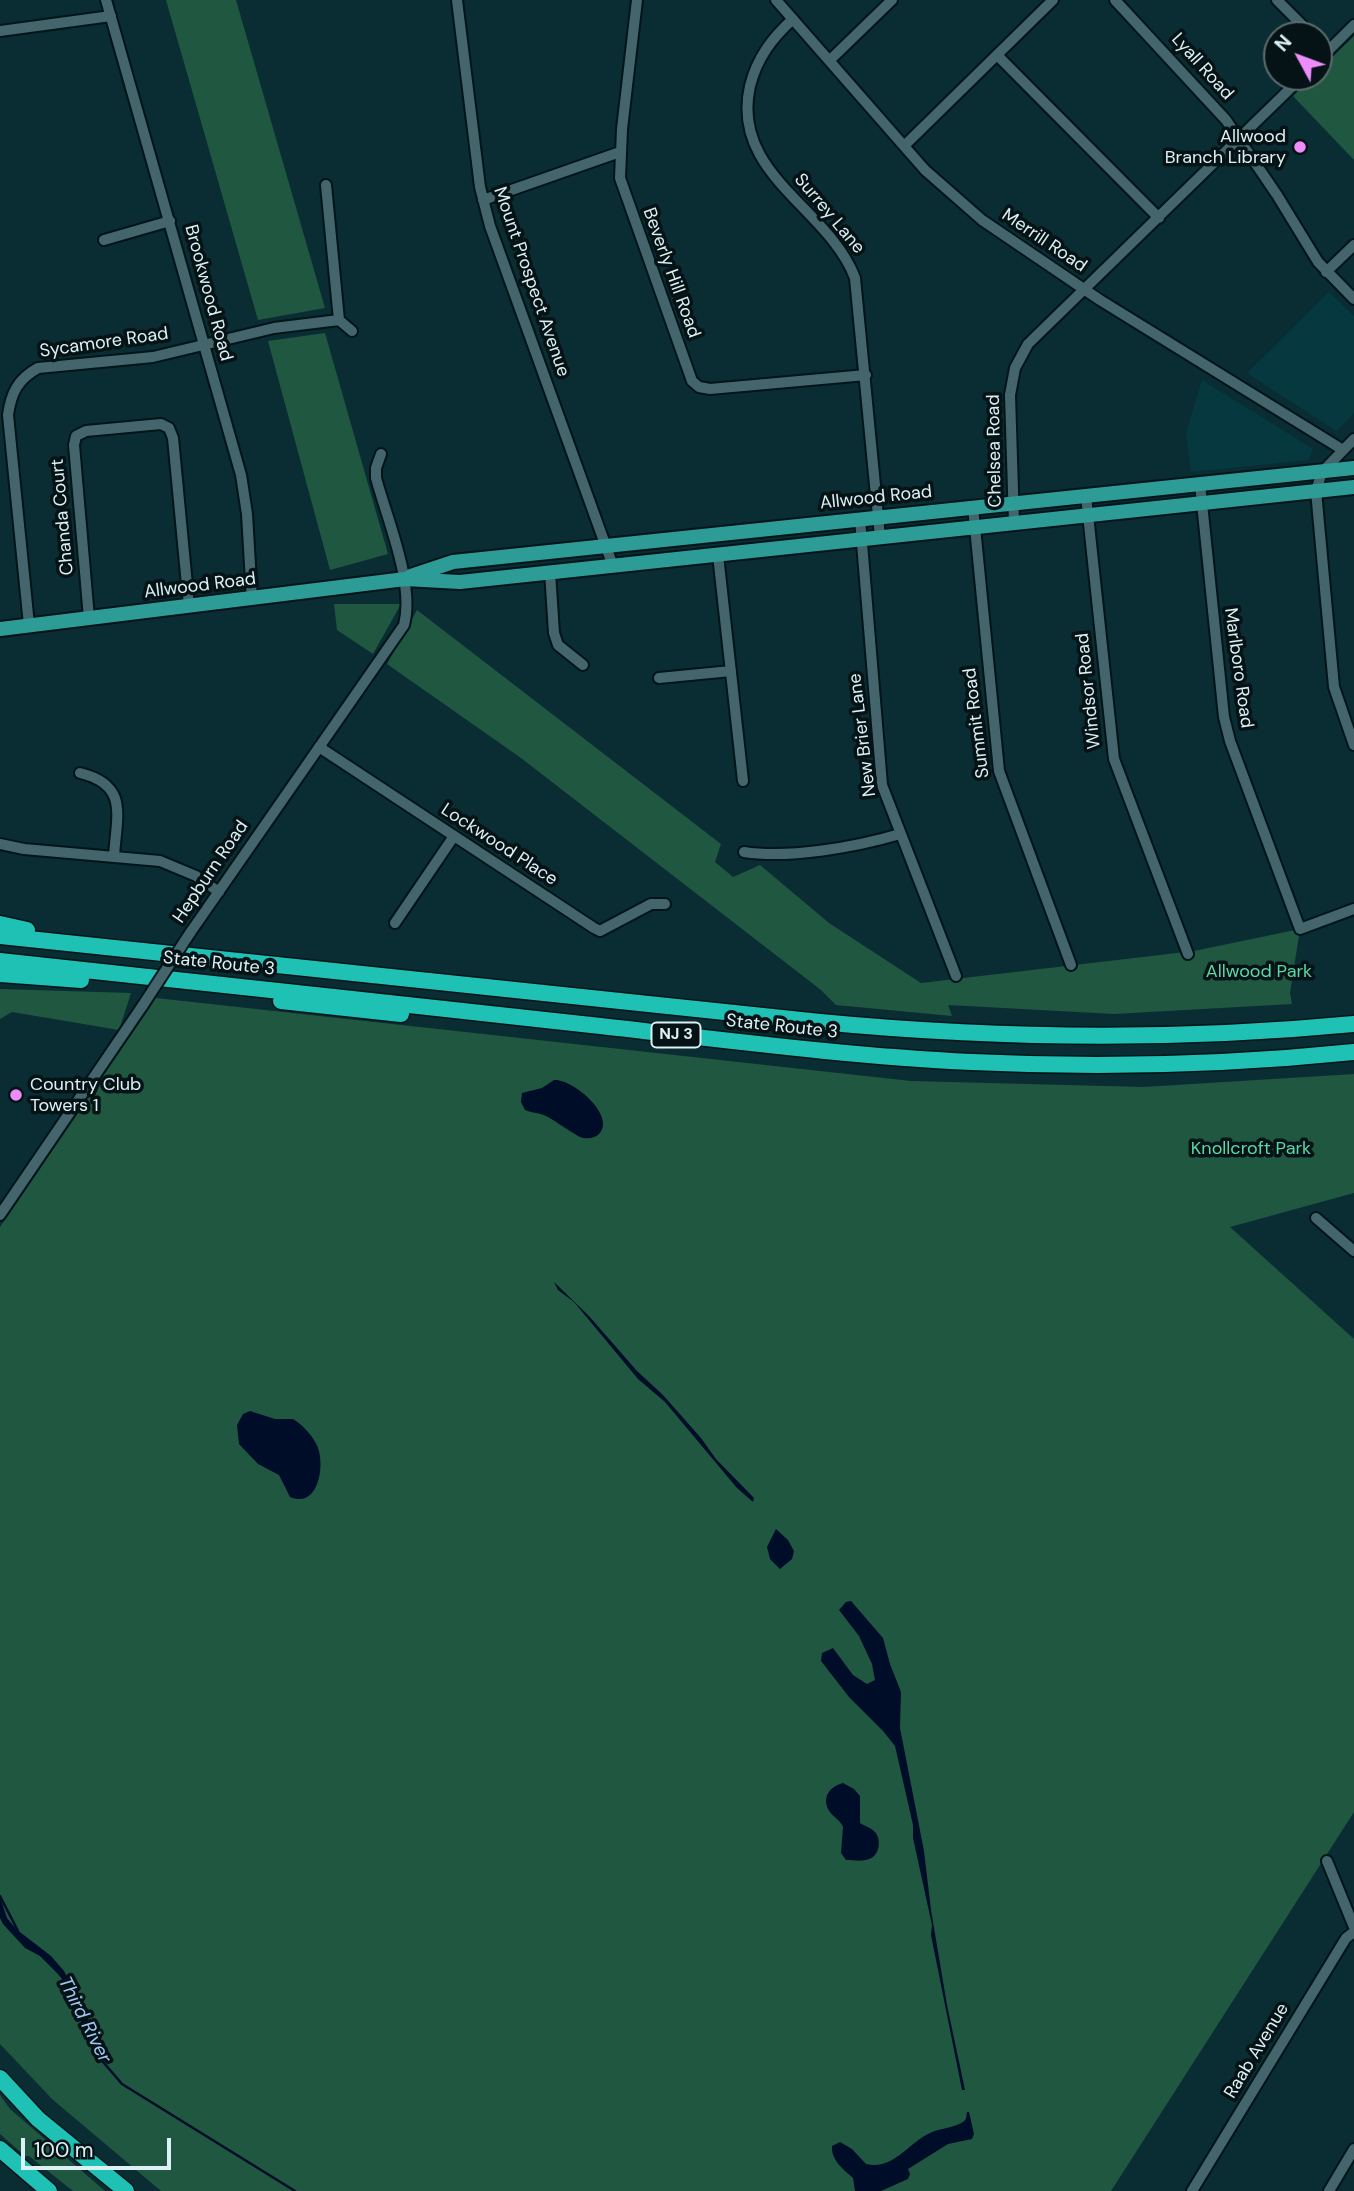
<!DOCTYPE html>
<style>
body{margin:0}
#map{position:relative;width:1354px;height:2191px;overflow:hidden;background:#0a2d33;font-family:"DM Sans",sans-serif}
canvas{display:block}
.north{position:absolute;left:1263px;top:21px;width:70px;height:70px;box-sizing:border-box;background:#061316;border:2px solid #5c6b6f;border-radius:50%;rotate:311deg;font-size:19px;font-weight:700;line-height:28px;text-align:center;color:#ddf0f4}
.north::after{content:'';display:block;margin:auto;width:24px;height:32px;background:#ed8cfa;clip-path:polygon(50% 0,100% 100%,50% 72%,0 100%)}
.scale{position:absolute;left:21px;top:2138px;width:150px;height:32px;box-sizing:border-box;border:4px solid #ddf0f4;border-top:0;padding-left:9px;font-size:21px;line-height:24px;white-space:nowrap;color:#ddf0f4;-webkit-text-stroke:5px #061316;paint-order:stroke}
</style>
<div id="map">
<canvas width="1354" height="2191"></canvas>
<div class="north">N</div>
<div class="scale">100 m</div>
</div>
<script>
const ctx = document.querySelector('canvas').getContext('2d');
ctx.lineJoin = 'round';
function paint(path, color) { ctx.fillStyle = color; ctx.fill(path, 'evenodd'); }
function stroke(path, color, width, dash) { ctx.strokeStyle = color; ctx.lineWidth = width; ctx.lineCap = dash ? 'butt' : 'round'; ctx.setLineDash(dash || []); ctx.stroke(path); }
function drawText(font, color, halo, rows, align = 'center') {
  ctx.font = font + ' "DM Sans",sans-serif'; ctx.lineWidth = 7; ctx.setLineDash([]); ctx.textBaseline = 'middle'; ctx.strokeStyle = halo; ctx.fillStyle = color; for (const [text, x, y, turn = 0] of rows) {
    ctx.save(); ctx.translate(x, y); ctx.rotate((+turn || 0) * Math.PI / 180); ctx.textAlign = isNaN(turn) ? turn : align; if (halo) ctx.strokeText(text, 0, 0); ctx.fillText(text, 0, 0); ctx.restore();
  }
}
paint(new Path2D(`
 M1329,292L1354,316V413L1336,431L1247,373Z
 M1202,380L1313,449L1308,460L1191,472L1186,433Z`), '#05383f');
paint(new Path2D(`
 M166,0H236L325,308L258,320Z
 M1354,36V160L1293,96L1312,77H1319V70Z
 M325,333L388,554L330,570L268,341Z
 M334,604H401L373,654L337,630Z
 M417,610L721,844L715,862L733,877L760,865L829,923L921,983L1194,951L1300,929L1290,993L1292,1004L1114,1014L948,1005L952,1016L836,1005L821,990L521,758L387,664Z
 M0,989L131,993L119,1030L12,1012L0,1019Z
 M156,998L911,1081L1144,1087L1354,1074V1193L1230,1227L1354,1339V1812L1111,2191H161L52,2099L0,2044V1227Z
 M0,2095L10,2109L105,2191H73L29,2156H25L0,2134Z`), '#205741');
paint(new Path2D(`
 M554,1080C572,1078 617,1116 599,1134C595,1138 589,1139 583,1138C576,1136 556,1121 546,1116C540,1113 532,1113 525,1110L521,1102L522,1093L542,1088Z
 M554,1282L589,1316L637,1371L663,1395L701,1438L716,1459L754,1498L753,1502L737,1488L665,1402L638,1379L574,1302L558,1290Z
 M250,1411L275,1419H293C303,1425 314,1437 318,1448C325,1467 318,1509 290,1497L279,1475L258,1464L239,1444L237,1425L243,1414Z
 M776,1529L788,1540L794,1551L792,1559L780,1569L770,1559L767,1547Z
 M851,1601L883,1638L890,1664L901,1692L900,1728L924,1851L931,1910L947,2005L965,2090H962L931,1935L932,1925L913,1838V1825L895,1746L883,1731L849,1697L821,1661L822,1653L833,1648L853,1675L867,1684L875,1680L872,1664L859,1636L839,1610L846,1602Z
 M843,1783L854,1789L860,1796V1823C864,1826 870,1827 874,1831C882,1838 880,1856 869,1859C862,1862 852,1860 846,1860L841,1853L843,1827C840,1819 832,1817 828,1809C822,1796 831,1786 843,1783Z
 M0,1897L7,1918L16,1929L51,1956L64,1971L102,2046L99,2048L84,2025L75,2004L63,1988L62,1979L57,1973L40,1956L25,1948L3,1924L0,1918Z
 M967,2112H969L974,2134L972,2139L948,2144L908,2169L910,2174L908,2179L881,2191H855L853,2178C843,2169 831,2160 832,2146L840,2142L852,2149L866,2164C893,2171 909,2142 930,2133C940,2128 954,2128 963,2122C967,2119 966,2117 967,2112Z`), '#000d28');
stroke(new Path2D(`
 M0,1896L18,1931
 M73,2000L83,2023
 M86,2029L98,2056L122,2084L295,2191`), '#000d28', 2.5);
const minor = new Path2D(`
 M106,0L241,475L247,514L252,599
 M457,0L480,187L490,226L613,566
 M637,0L622,129L620,178L692,381L699,387L710,389L866,375
 M776,0L925,170L982,220L1100,300L1343,450
 M1115,0L1226,120L1277,195L1318,262L1354,299
 M1277,0L1312,35
 M793,19C772,38 757,58 750,86C730,174 829,208 855,278L880,537
 M0,31L111,16
 M997,55L1159,218
 M830,60L892,0
 M1319,60L1354,25
 M904,146L1053,0
 M326,185L339,320
 M483,200L620,152
 M104,240L170,221
 M1326,272L1354,245
 M1354,439L1322,472L1316,491L1334,687L1354,745
 M1200,484L1224,717L1230,741L1300,929L1354,909
 M1086,496L1114,759L1188,954
 M973,507L999,771L1071,965
 M860,519L882,785L956,976
 M1014,523L1010,395L1015,368L1028,344L1302,77
 M718,555L743,781
 M550,572L554,633L558,645L583,665
 M89,618L74,445L76,436L86,431L161,424L169,428L173,438L189,606
 M29,625L8,415C11,393 18,379 38,368L153,357L274,328L339,320L352,331
 M659,678L731,671
 M319,747L594,928L600,931L651,904H665
 M80,773C130,785 116,817 114,857
 M0,844L24,849L160,861L196,876L219,892
 M744,852C789,859 856,847 900,834
 M395,923L454,836
 M190,933L404,625C415,584 387,519 376,478V468L381,454
 M0,1215L143,1005
 M1316,1218L1354,1251
 M1327,1861L1354,1927
 M1192,2191L1346,1938L1354,1932
 M1329,2191L1354,2149`);
const major = new Path2D(`
 M411,576L453,562L1354,468
 M0,629L405,579L460,582L1354,487`);
const highway = new Path2D(`
 M0,924L27,930
 M0,936L820,1022C998,1039 1176,1041 1354,1024
 M0,961C197,981 394,1004 591,1025C718,1039 844,1056 972,1062C1099,1068 1227,1065 1354,1052
 M0,974L81,980
 M281,1001L401,1014
 M0,2078L38,2119L126,2191
 M0,2149L49,2191`);
stroke(minor, '#001519', 14);
stroke(major, '#001519', 18);
stroke(highway, '#001519', 19);
stroke(minor, '#43656b', 10);
stroke(major, '#2d9c97', 14);
stroke(highway, '#1fc1b5', 16);
const minorBridge = new Path2D(`
 M143,1005L190,933`);
stroke(minorBridge, '#001519', 14, []);
stroke(minorBridge, '#43656b', 10);
for (const [x, y, r, color] of [
 [1300,147,7,"#ed8cfa"],
 [16,1095,7,"#ed8cfa"]
]) { const dot = new Path2D(); dot.arc(x, y, r, 0, 2 * Math.PI); ctx.fillStyle = color; ctx.fill(dot); stroke(dot, '#061316', 2.5); }
for (const [x, y, w] of [
 [676,1035,49]
]) { const box = new Path2D(); box.roundRect(x - w / 2, y - 12.5, w, 25, 5); ctx.fillStyle = '#061316'; ctx.fill(box); stroke(box, '#ddf0f4', 2); }
drawText('bold 16px', '#ddf0f4', null, [
 ["NJ 3",676,1035]
]);
drawText('18px', '#ddf0f4', '#061316', [
 ["Lyall Road",1202,67,48],
 ["Surrey Lane",829,214,50],
 ["Merrill Road",1044,241,34],
 ["Beverly Hill Road",671,273,70],
 ["Mount Prospect Avenue",531,282,71],
 ["Brookwood Road",208,293,75],
 ["Sycamore Road",104,343,-8],
 ["Chelsea Road",995,451,-91],
 ["Allwood Road",876,498,-6],
 ["Chanda Court",63,517,-95],
 ["Allwood Road",200,586,-7],
 ["Marlboro Road",1238,668,82],
 ["Windsor Road",1089,691,-96],
 ["Summit Road",977,723,-97],
 ["New Brier Lane",863,735,-97],
 ["Lockwood Place",499,845,33],
 ["Hepburn Road",211,872,-56],
 ["State Route 3",219,964,6],
 ["State Route 3",782,1027,6],
 ["Raab Avenue",1257,2051,-59]
]);
drawText('18px', '#ddf0f4', '#061316', [
 ["Allwood",1286,137],
 ["Branch Library",1286,158],
 ["Country Club",30,1085,"left"],
 ["Towers 1",30,1106,"left"]
], 'right');
drawText('18px', '#5ad9a7', '#061316', [
 ["Allwood Park",1259,972],
 ["Knollcroft Park",1251,1149]
]);
drawText('italic 19px', '#a1c7f7', '#061316', [
 ["Third River",84,2020,63]
]);
</script>
